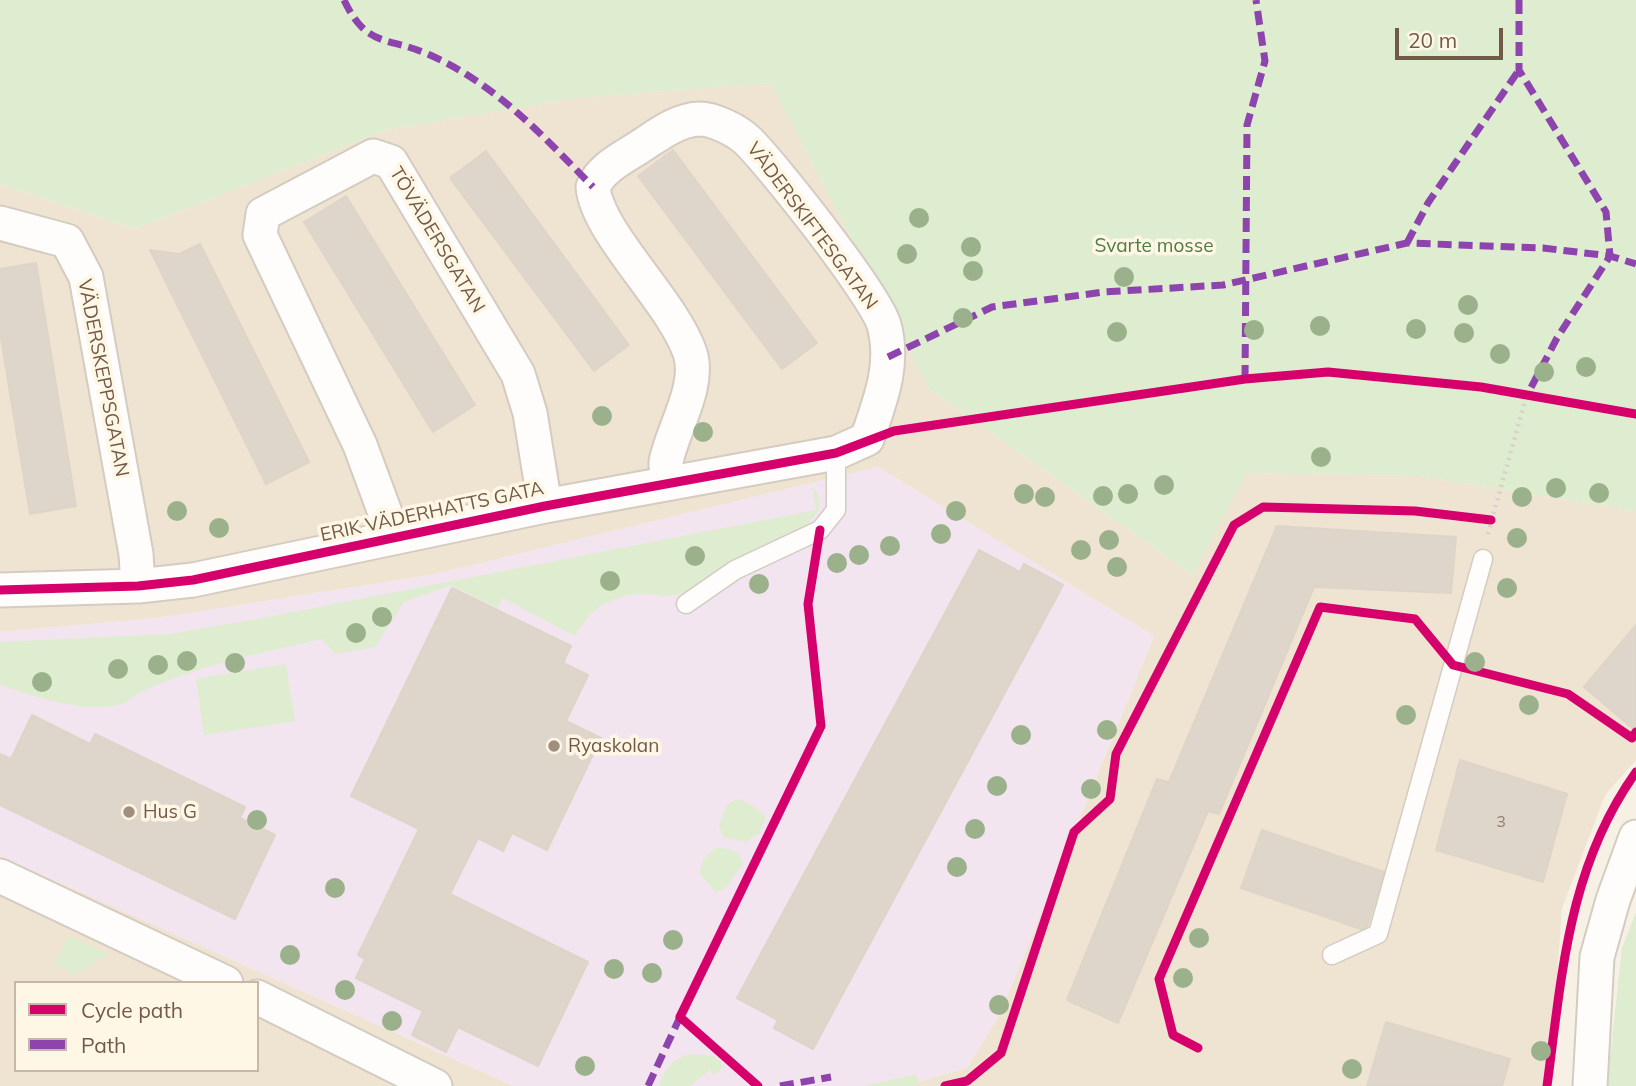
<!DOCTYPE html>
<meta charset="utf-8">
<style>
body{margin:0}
#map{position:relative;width:1636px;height:1086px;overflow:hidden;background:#f6f0e5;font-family:Mulish,sans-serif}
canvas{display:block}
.legend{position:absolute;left:14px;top:981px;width:245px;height:91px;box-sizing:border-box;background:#fff7e5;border:2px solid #c7b8a6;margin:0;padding:9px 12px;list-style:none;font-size:21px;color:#725a47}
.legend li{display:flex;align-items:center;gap:14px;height:35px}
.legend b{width:35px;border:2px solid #c7b8a6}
.scale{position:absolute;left:1395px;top:28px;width:108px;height:32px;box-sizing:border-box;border:4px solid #725a47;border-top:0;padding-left:9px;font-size:21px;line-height:24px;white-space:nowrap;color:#725a47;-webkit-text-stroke:5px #fff7e5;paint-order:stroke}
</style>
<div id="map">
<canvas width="1636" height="1086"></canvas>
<ul class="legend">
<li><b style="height:9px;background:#d6006c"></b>Cycle path</li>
<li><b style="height:9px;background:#8e44ad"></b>Path</li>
</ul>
<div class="scale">20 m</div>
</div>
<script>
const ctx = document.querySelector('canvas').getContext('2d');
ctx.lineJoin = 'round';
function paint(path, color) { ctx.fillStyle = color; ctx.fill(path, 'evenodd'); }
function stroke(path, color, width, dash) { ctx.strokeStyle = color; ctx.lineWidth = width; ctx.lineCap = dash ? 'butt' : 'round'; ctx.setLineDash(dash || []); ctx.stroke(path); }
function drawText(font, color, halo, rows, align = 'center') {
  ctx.font = font + ' Mulish,sans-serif'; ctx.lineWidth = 7; ctx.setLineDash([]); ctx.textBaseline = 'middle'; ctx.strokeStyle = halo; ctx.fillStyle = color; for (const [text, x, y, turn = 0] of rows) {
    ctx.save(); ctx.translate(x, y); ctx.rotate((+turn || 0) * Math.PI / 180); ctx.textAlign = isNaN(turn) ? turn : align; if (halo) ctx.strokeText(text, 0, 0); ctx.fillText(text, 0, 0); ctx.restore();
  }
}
paint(new Path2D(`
 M771,83L929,389L1193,575L1245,473L1419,476L1636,511V760L1605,795L1562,908L1549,1086H902L967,1068L1001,1012L1154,636L878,467L431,575L158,618L0,632V184L135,229L386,130L578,98Z
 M0,856L514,1086H0ZM16,983H257V1070H16Z`), '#efe4d2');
paint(new Path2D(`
 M878,467L1154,636L1001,1012L967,1068L902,1086H514L0,856V632L158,618L431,575Z`), '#f3e5ef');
paint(new Path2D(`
 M0,0H1636V511L1419,476L1246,473L1193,575L929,389L771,83L578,98L386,130L135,229L0,184Z
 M812,486C847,526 746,553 723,567C708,575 694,590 677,595C664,598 648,593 634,594C624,595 612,600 604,604C590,611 583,624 575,636L503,598L497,608L451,585L404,602L375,647L335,654L322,639C267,651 195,667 145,690C137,693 130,701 122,704C87,715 33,696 0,685V642L171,634L263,618L816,510Z
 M286,664L295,721L204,735L196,679Z
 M737,799L752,805L766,817L759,833L746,842L723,837L719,825L727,805Z
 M715,848C728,848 739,849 743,863L725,889L715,892L700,873L702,861Z
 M1636,912V1086H1607L1622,948Z
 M68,936L110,954L73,975L54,964Z
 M689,1054L714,1056L721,1061V1070L714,1075L710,1070L690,1086H659C665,1069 672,1060 689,1054Z
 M916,1074L919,1084L912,1086H865Z`), '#deecd0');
const building = new Path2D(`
 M673,150L817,343L782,369L638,176Z
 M486,151L629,345L594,371L450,178Z
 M346,196L475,405L433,432L304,222Z
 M200,244L309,462L266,484L150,250L179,254Z
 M36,263L76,506L30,514L0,332V269Z
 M1277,526L1456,537L1451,593L1314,587L1219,814L1208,811L1118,1023L1067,1000L1157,779L1169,782Z
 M979,550L1020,572L1024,564L1063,585L813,1049L774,1028L778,1020L737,998Z
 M452,588L571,646L563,663L588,675L566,721L601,738L547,850L512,833L503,851L478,838L450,894L588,962L538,1066L458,1027L446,1052L412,1035L423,1011L356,978L365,959L358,955L419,829L351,796Z
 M1636,625V731L1584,687Z
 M32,715L90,744L95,734L245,807L240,818L275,835L235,919L0,805V754L11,759Z
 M1460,760L1567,794L1543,882L1436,850Z
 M1262,830L1384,872L1367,927L1361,929L1241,888Z
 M1386,1022L1510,1059L1502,1086H1367Z`);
paint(building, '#dfd6cb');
stroke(building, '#ded4c8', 2);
const service = new Path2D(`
 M686,604L735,570L820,530L836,510V453
 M1332,955L1378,934L1483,559`);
const minor = new Path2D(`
 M0,223L67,241L86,277L136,554L138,586
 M394,537L360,445L260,235L263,214L373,156L391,162L518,374L530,413L545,506
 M0,590L138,586L193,580L545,506L836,453L867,439C880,401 895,365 884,325C876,296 772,164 747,140C736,130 714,119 699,119C677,120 658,135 641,146C623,158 602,167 593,187C597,233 673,302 690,353C701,386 672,430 666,462C665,468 668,476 669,483
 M0,876L226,983
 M257,997L435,1086
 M1590,1086L1597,957L1613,900L1636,837`);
stroke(service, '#d4cbc1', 21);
stroke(minor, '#d4cbc1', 37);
stroke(new Path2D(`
 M1488,534L1526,397`), '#d7cfc8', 4.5, [2, 5]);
stroke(service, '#fefdfb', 18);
stroke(minor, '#fefdfb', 33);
stroke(new Path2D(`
 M344,0C367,49 388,36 430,55C497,85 543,136 593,187
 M1519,0V70L1606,212L1610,256L1557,338L1526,397
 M1407,243L1428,203L1519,70
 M888,357L992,307L1104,292L1223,285L1407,243L1543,248L1610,256L1636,264
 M1245,379L1247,125L1265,61L1256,0
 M648,1086L680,1017
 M780,1086L831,1077`), '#8e44ad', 7, [14, 7]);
stroke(new Path2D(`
 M0,590L138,586L193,580L545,506L836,453L894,431L1245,379L1328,372L1481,387L1636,414
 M1198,1048L1173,1035L1159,979L1320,607L1415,619L1453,665L1568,694L1632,738L1636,732
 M758,1086L680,1017L821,726L808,604L820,530
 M945,1086L967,1081L1001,1053L1074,832L1110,799L1116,754L1234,525L1263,507L1415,511L1491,520
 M1547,1086C1562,975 1568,867 1636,772`), '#d6006c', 9);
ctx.fillStyle = '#9ab18b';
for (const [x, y] of [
 [919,218],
 [971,247],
 [907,254],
 [973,271],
 [1124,277],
 [1468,305],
 [963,318],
 [1320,326],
 [1416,329],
 [1254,330],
 [1117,332],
 [1464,333],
 [1500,354],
 [1586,367],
 [1544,372],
 [602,416],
 [703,432],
 [1321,457],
 [1164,485],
 [1556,488],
 [1599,493],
 [1024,494],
 [1128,494],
 [1103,496],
 [1045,497],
 [1522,497],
 [177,511],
 [956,511],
 [219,528],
 [941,534],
 [1517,538],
 [1109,540],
 [890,546],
 [1081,550],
 [859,555],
 [695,556],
 [837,563],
 [1117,567],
 [610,581],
 [759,584],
 [1507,588],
 [382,617],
 [356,633],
 [187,661],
 [1475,662],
 [235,663],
 [158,665],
 [118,669],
 [42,682],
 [1529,705],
 [1406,715],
 [1107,730],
 [1021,735],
 [997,786],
 [1091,789],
 [257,820],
 [975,829],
 [957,867],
 [335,888],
 [1199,938],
 [673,940],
 [290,955],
 [614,969],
 [652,973],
 [1183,978],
 [345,990],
 [999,1005],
 [392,1021],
 [1541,1051],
 [585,1066],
 [1352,1069]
]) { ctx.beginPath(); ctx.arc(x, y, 10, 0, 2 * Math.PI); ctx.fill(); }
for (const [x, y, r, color] of [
 [554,746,7,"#a08e7e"],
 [129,812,7,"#a08e7e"]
]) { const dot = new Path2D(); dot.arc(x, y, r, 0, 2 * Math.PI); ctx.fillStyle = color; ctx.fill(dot); stroke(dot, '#fff7e5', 2.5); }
drawText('16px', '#907c6b', null, [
 ["3",1501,822]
]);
drawText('19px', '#725a47', '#fff7e5', [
 ["VÄDERSKIFTESGATAN",812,226,53],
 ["TÖVÄDERSGATAN",437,240,59],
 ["VÄDERSKEPPSGATAN",103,378,79],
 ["ERIK VÄDERHATTS GATA",432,512,-12]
]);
drawText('19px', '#4e7d41', '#fff7e5', [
 ["Svarte mosse",1154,246]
]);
drawText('19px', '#725a47', '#fff7e5', [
 ["Ryaskolan",568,746],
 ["Hus G",143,812]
], 'left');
</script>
